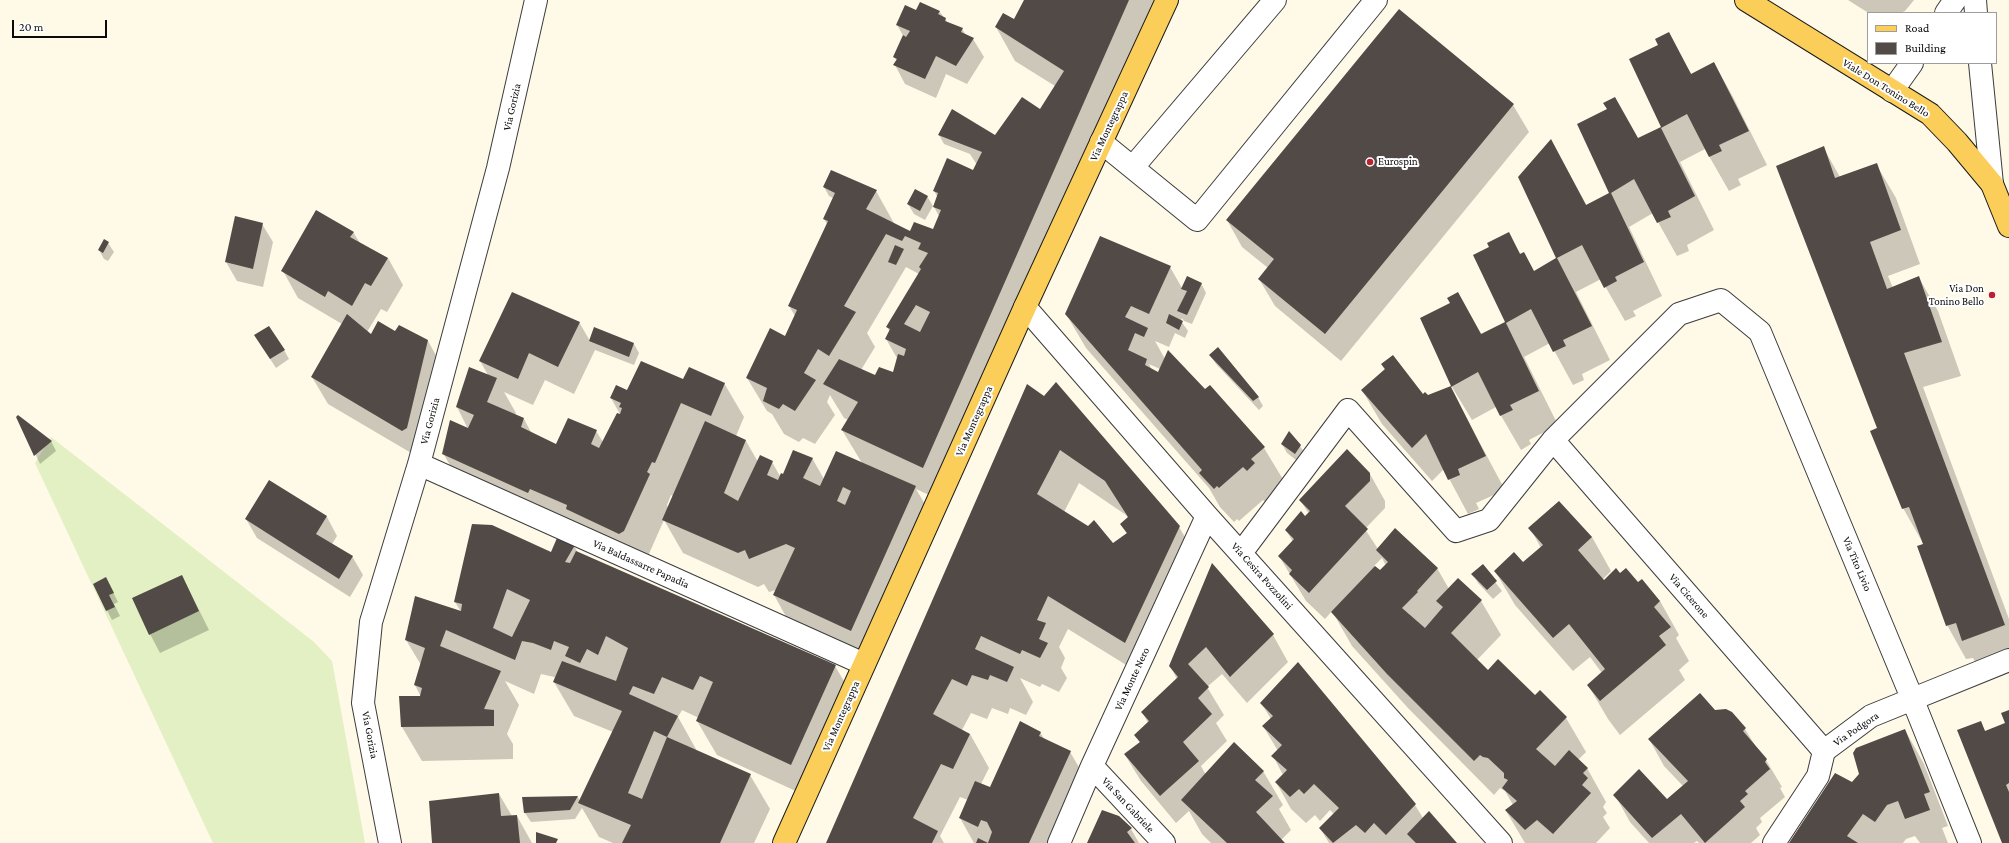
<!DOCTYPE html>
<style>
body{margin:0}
#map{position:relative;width:2009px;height:843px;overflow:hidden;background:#fff9e7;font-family:"Crimson Pro",serif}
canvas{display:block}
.legend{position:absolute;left:1867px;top:12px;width:130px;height:52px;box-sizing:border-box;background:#fff;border:1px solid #9d9d9d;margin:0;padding:5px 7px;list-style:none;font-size:12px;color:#0a0a0a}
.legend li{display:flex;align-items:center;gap:8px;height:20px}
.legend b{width:20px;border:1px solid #9d9d9d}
.scale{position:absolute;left:12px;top:20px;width:95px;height:18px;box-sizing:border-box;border:2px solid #0a0a0a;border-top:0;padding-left:5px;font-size:12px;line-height:14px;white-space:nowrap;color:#0a0a0a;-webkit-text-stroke:3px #fff;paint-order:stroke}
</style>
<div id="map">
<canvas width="2009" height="843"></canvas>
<ul class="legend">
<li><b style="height:5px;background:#fbce5a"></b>Road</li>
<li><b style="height:11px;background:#524a46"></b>Building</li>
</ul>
<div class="scale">20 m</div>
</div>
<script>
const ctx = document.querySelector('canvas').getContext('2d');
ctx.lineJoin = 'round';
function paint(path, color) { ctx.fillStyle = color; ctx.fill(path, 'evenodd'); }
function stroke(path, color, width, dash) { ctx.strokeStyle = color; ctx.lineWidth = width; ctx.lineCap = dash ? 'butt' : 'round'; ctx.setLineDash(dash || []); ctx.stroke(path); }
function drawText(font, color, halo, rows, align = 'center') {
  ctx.font = font + ' "Crimson Pro",serif'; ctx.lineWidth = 4; ctx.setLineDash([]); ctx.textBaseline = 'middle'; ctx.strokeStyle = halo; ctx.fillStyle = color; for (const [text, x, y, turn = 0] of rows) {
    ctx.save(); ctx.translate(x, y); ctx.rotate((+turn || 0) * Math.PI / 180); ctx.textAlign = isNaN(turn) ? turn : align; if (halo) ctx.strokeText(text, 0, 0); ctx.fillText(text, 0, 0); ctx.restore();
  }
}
paint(new Path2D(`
 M51,437L314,642L332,661L365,843H213L35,463Z`), '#e2f0c3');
paint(new Path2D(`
 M1025,0H1163L942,501L916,489L935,521L870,664L793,629L774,595L776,590L769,592L764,584L758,587L683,553L664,520L644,565L463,488L443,453L468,429L457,407L488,375L480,361L512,294L579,322L590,341L634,344L639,353L634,365L595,350L574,394L545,380L533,405L504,392L516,413L515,415L524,419L532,434L556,445L596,431L603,442L621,416L611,398L628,391L684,380L724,383L744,417L736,436L746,441L758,462H772L780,476L812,458L824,479L862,463L842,430L848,420L844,418L830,395L827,402L835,415L815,444L803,438L799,442L784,434L772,414L767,411L747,378L785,337L795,316L789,306L827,224L824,219L833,198L829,196L824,187L876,191L895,225L910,232L933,231L939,216L934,207L938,198L934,191L974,172L977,165L970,154L944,144L939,135L996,136L1040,110L1055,86L1015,61L996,27L1014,21ZM906,267L919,274L887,327L890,332L886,339L897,358L894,373L875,376L861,370L875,347L867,333ZM671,495L673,496L668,508L667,505Z
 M1848,0H1914L1905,11L1900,13L1867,12Z
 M917,11H939L949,24L962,29L966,35L973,39L984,57L967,84L946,74L936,98L905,84L895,65L897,61L894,57L904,37L897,25Z
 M1668,34L1692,75L1714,63L1733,97L1767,165L1738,179L1741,185L1729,191L1705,149L1680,162L1714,230L1687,245L1689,251L1677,256L1653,213L1629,227L1662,296L1633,311L1636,316L1625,321L1601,279L1576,292L1610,360L1582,374L1584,380L1573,385L1550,343L1524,357L1558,425L1529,440L1531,444L1521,450L1496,407L1472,420L1452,387L1422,319L1452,304L1458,294L1482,335L1506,322L1490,247L1508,233L1521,255L1534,272L1557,258L1519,177L1551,140L1587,206L1610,193L1638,139L1662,127L1660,45Z
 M1513,105L1529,132L1341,361L1275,306L1259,279L1268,268L1242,247L1227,220Z
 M1823,147L1840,177L1876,164L1896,198L1920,264L1888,276L1893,288L1919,278L1938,311L1961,376L1923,387L2009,619V664L1982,674L1973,658L1966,659L1947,625L1924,545L1903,508L1878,429Z
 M927,196L933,206L925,220L914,214L908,204Z
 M262,224L273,242L263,287L237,281L226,262Z
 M353,232L360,243L388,258L403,285L387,312L381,309L367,332L371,335L396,333L428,341L443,368L418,457L328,404L312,377L342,324L298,298L283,271Z
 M108,243L114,252L108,261L104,259L99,250Z
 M1170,267L1182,288L1201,283L1206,293L1192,324L1184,321L1182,318L1181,321L1188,331L1185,338L1175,333L1169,347L1155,341L1165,359L1205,391L1264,448L1284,481L1271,493L1274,498L1267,504L1263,500L1239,521L1237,519L1234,522L1220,507L1209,488L1086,348L1066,314ZM1149,364L1160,369L1159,373L1152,370Z
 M261,345L284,350L289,359L276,368Z
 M1210,355L1258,397L1263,406L1259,410L1216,364Z
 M1382,365L1423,395L1428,397L1450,387L1505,490L1476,503L1479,509L1468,514L1444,469L1432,481L1382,424L1362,390L1385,370Z
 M1027,385L1179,527L1199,561L1144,676L1068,629L1059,647L1065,658L1061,668L1067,678L1059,692L1042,684L1040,687L1020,678L1033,702L1026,715L1010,708L1008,714L992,708L987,719L971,713L962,730L970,734L989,768L981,784L990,788L1040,732L1045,740L1070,752L1086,779L1056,843H974L960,818L968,800L960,797L940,836L944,843H827ZM1079,483L1126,515L1128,518L1121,525L1127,534L1113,545L1064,512Z
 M18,417L51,441L56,451L40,464Z
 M1282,444L1300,446L1306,455L1300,463L1287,453Z
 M1370,474L1385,501V508L1365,529L1378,549L1437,568L1449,589L1458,579L1481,601L1501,635L1477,660L1488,671L1535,696L1566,718L1586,752L1578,760L1587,768L1606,802L1603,807L1607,813L1603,817L1610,828L1596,843H1525L1506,811L1513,805L1505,791L1500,788L1494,795L1408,708L1352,646L1332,611L1325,619L1306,601L1279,556L1293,542L1286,530L1309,514L1300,500ZM1382,558L1386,566L1380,572L1374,566Z
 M270,482L327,517L337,536L332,544L352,556L363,575L350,597L257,538L246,519Z
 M1559,502L1592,537L1611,571L1602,580L1604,582L1620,575L1638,583L1660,601L1679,635L1676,638L1689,661L1679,670L1685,680L1620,735L1608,719L1588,685L1602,673L1590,657L1573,671L1515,605L1495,571L1522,563L1541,548L1530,528Z
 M574,546L578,553L835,666L855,700L811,798L717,755L697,721L699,718L682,710L678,717L697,751L750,775L770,809L754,843H613L599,837L582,808L575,819L531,822L525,813L523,798L578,797L580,801L613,732L574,716L554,682L556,678L554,677L541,674L534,694L505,681L519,705L507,734L513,744V759L422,761L402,727L421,697L415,685L421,665L406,640L461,612L455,602L551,553Z
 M1212,565L1273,635L1288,662L1247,703L1222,674L1207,687L1224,715L1216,723L1227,741L1201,766L1206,775L1263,771L1283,805L1279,809L1291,830L1281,840L1284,843H1211L1202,834L1189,811L1176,823L1141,781L1125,755L1140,743L1135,735L1148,723L1143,713L1177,679L1170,666Z
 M1482,565L1502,591L1493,599L1478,583L1473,574Z
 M182,576L209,630L160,653L150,634Z
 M94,585L111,588L118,602L114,604L120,616L112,620Z
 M1261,703L1415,805L1423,818L1456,843H1329L1320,828L1334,814L1330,810L1320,821L1315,815L1306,823L1291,809L1276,782L1283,775L1273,756L1278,751L1263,726L1271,719Z
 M1715,711L1745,729L1756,747L1766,760L1782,787L1780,788L1785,797L1760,818L1762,822L1756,828L1760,835L1751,843H1699L1697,841L1694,843H1649L1630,822L1615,795L1667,800L1683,786L1664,766L1649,739Z
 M2009,711V843H2003L1980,723L1986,732L2006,724Z
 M1905,730L1924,764L1948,826L1942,828L1948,843H1920L1915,836L1906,839L1903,843H1790Z
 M499,794L512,816H517L532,843H433Z
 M1131,829L1139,843H1089Z`), '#0003');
paint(new Path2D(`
 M1024,0H1129L923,468L841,430L858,402L823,384L839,359L875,375L879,367L893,372L898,354L904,356L906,349L885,339L890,329L886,327L921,269L919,267L928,253L918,249L921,243L905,236L902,241L886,234L844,306L856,312L829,356L818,349L804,373L816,380L795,411L783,404L779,409L763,401L767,388L746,378L770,328L785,336L797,310L788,306L828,221L823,219L835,193L823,187L831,170L877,190L866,209L910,231L914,222L933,229L941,210L933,207L938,193L933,191L947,158L973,170L982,152L938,135L952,109L995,135L1022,97L1040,109L1064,71L995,27L1003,13L1014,19ZM916,305L930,312L920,332L904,324Z
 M920,2L940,11L938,14L946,18L945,21L963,28L961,32L974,38L956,66L936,56L925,79L893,65L897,59L893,57L903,35L906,37L910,31L896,25L905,5L916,10Z
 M1399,9L1514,104L1325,334L1258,279L1274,259L1226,220Z
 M1669,32L1691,74L1714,62L1749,131L1719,145L1722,151L1709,157L1687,114L1661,128L1695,196L1668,211L1671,217L1657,223L1634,179L1611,193L1644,262L1615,277L1617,281L1604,288L1582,245L1557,258L1592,326L1563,340L1566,346L1553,352L1531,309L1506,323L1539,391L1510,405L1513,410L1500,416L1478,372L1451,387L1486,456L1458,469L1460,475L1448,480L1426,434L1412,448L1361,390L1385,369L1381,364L1393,355L1423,394L1425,392L1428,395L1451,386L1420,318L1450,303L1447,298L1458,292L1481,334L1505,322L1473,255L1489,247L1487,243L1509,232L1520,254L1524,252L1534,271L1556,258L1518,177L1551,139L1586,205L1609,193L1577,124L1607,109L1603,103L1615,97L1638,138L1661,127L1629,59L1658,45L1655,39Z
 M1824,146L1835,178L1877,163L1901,230L1870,242L1887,289L1919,276L1942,342L1904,353L2005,625L1962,641L1956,623L1946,626L1917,546L1923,544L1909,507L1902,509L1870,431L1877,428L1776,166Z
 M915,189L928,196L920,211L907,204Z
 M316,210L354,232L350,237L388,258L371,286L365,283L352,306L328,291L325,297L281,271Z
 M235,216L263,223L253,269L225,262Z
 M1100,236L1171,266L1149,314L1131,306L1125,317L1148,328L1144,337L1135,333L1128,350L1147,359L1145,365L1158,372L1168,350L1205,389L1210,385L1265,447L1251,459L1255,463L1247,471L1243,467L1219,488L1217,486L1214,489L1199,473L1202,470L1065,314Z
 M104,239L109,242L103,253L98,250Z
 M895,245L904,249L896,265L888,262Z
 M1187,276L1202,283L1187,315L1177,311L1187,291L1181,289Z
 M512,292L580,322L558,367L529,353L518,379L479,361Z
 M347,314L371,334L378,321L395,331L399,325L428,340L407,428L402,431L311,377Z
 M1169,314L1183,321L1179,330L1166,323Z
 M269,326L285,350L270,359L254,335Z
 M594,327L634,343L629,357L589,341Z
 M1218,347L1259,397L1253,401L1209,355Z
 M641,361L683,379L689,367L725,383L711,416L681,403L655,463L652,462L647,472L650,474L624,531L619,534L566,509L567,505L530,489L528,493L442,454L450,420L468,428L474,415L456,407L469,367L497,378L487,402L524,418L521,427L556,444L568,418L597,430L591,444L599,448L617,413L620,414L622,408L619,407L621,403L610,398L616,385L627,390Z
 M1056,382L1180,526L1125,643L1048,596L1037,620L1046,623L1039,639L1048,643L1040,658L1022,650L1020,654L981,636L975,649L1014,667L1007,682L990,675L988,680L972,675L967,686L952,679L933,714L970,734L953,769L941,764L913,818L938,831L932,843H826L1027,384L1044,396ZM1060,450L1105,481L1128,517L1120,524L1127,533L1113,543L1094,520L1088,526L1037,494Z
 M18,415L52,441L34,456L16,417Z
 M705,421L746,440L724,493L738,501L760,455L773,461L767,475L778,480L781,473L783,474L793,450L813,458L803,478L820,486L836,451L916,486L851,631L773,595L795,548L786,544L749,559L745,550L738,553L662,520ZM843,487L851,491L845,505L837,501Z
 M1289,431L1301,445L1295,454L1281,444Z
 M1347,449L1370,473V481L1345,506L1368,529L1309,593L1289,574L1292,570L1278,556L1294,539L1285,530L1301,511L1305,516L1310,511L1299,500Z
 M269,480L327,516L316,534L353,556L339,579L245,519Z
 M1559,501L1592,537L1578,550L1604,580L1616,568L1620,573L1626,568L1638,582L1642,579L1660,601L1654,607L1671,627L1659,636L1666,645L1600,701L1587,685L1605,669L1569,624L1553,638L1494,571L1514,552L1523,562L1543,545L1528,528Z
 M472,524L492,525L551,552L557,538L575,545L565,562L570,563L576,551L836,665L791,765L696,721L713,682L700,676L693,690L662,677L654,694L633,686L629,694L678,716L667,737L654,731L628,793L642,799L667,737L751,774L720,843H622L631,825L578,803L622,711L553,682L562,661L616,681L628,648L606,636L598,655L587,649L580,663L565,656L569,647L554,641L551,650L533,643L522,641L515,660L446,630L440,646L501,671L484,709L494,710V726L401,727L399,696H420L422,688L414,685L425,648L405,640L415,596L461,611L462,604L454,602ZM507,589L530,600L512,637L493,628Z
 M1395,528L1438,568L1417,591L1418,592L1402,608L1425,628L1443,607L1436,601L1458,578L1482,600L1451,633L1488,670L1498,659L1535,695L1540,690L1567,717L1536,749L1555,766L1569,750L1588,768L1583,773L1588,778L1582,785L1591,793L1553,834L1537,820L1525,830L1505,810L1517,801L1502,788L1508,780L1504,778V773L1488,758L1483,757L1480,755L1474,761L1387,674L1331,612L1375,566L1380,570L1388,562L1376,550Z
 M1212,563L1274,634L1230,677L1206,647L1188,664L1209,687L1198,698L1212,714L1183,742L1199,761L1160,796L1124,754L1140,742L1134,735L1149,721L1141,712L1178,677L1169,666Z
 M1483,564L1497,581L1487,590L1471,574Z
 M182,575L199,611L149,635L132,598Z
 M106,577L114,593L109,595L115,607L106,611L93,584Z
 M1298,662L1416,804L1386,835L1374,823L1365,833L1356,825L1333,843L1319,828L1339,808L1314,784L1304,794L1299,789L1290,797L1275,782L1287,770L1271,756L1282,745L1262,726L1273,716L1260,703Z
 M1700,693L1715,710L1726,709L1732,712L1746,728L1743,731L1767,759L1765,762L1770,769L1745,791L1748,794L1740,801L1745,807L1705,843L1681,814L1652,838L1613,795L1639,769L1667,799L1688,781L1648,739Z
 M2009,710V783L2006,785L2009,792V843H2002L1957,730L1981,721L1985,731L2005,723L2001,713Z
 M1020,721L1041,732L1039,736L1071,751L1029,843H976L978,838L988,843L992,832L987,822L981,820L978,827L959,818L975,781L990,787Z
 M1905,729L1930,792L1924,794L1930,810L1905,819L1898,801L1887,805L1875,822L1863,814L1847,836L1858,843H1789L1835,773L1852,782L1859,774L1853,753L1856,748Z
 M1234,742L1264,771L1255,780L1273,796L1256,812L1285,843H1227L1181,800Z
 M499,793L501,816L517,815L520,843H432L429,801Z
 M578,796L570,810L524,813L522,797Z
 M1102,810L1119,816L1132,828L1127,832L1135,843H1087Z
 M1429,811L1457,843H1416L1407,834Z
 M536,832L558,839L556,843H536Z`), '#524a46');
const minor = new Path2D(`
 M1975,0L1976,13
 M1946,13L1955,0
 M1980,63L1992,184
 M1892,91L1912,63
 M1101,142L1197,220L1376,0
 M1133,167L1275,0
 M1025,307L1207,516L1501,843
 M1553,440L1824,751
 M419,464L864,664
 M1241,553L1348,410L1456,531L1489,520L1553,440L1679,314L1721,300L1760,332L1912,698L1970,843
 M1092,766L1164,843
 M390,843L363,703L371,622L419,464L498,168L536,0
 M1059,843L1092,766L1207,516
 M1774,843L1818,776L1824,751L1871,716L2009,660`);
const major = new Path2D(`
 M1746,0L1930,114L1957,142L1992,184L2009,226
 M784,843L1025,307L1167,0`);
stroke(minor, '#3d3d3d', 24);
stroke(major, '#1b1b1b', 24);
stroke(minor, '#fff', 22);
stroke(major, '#fbce5a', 22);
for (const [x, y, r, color] of [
 [1370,162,4,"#bb212e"],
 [1992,295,4,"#bb212e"]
]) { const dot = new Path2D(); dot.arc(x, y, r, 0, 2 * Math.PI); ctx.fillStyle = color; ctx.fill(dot); stroke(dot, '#fff', 1.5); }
drawText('11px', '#0a0a0a', '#fff', [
 ["Viale Don Tonino Bello",1886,88,32],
 ["Via Gorizia",512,107,-77],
 ["Via Montegrappa",1109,126,-65],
 ["Via Gorizia",430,421,-75],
 ["Via Montegrappa",974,421,-66],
 ["Via Baldassarre Papadia",641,564,24],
 ["Via Tito Livio",1857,564,67],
 ["Via Cesira Pozzolini",1262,576,48],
 ["Via Cicerone",1689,596,49],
 ["Via Monte Nero",1132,679,-65],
 ["Via Montegrappa",841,716,-66],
 ["Via Podgora",1856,729,-34],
 ["Via Gorizia",370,735,79],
 ["Via San Gabriele",1128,805,47]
]);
drawText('11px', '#0a0a0a', '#fff', [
 ["Eurospin",1378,162],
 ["Via Don",1984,289,"right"],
 ["Tonino Bello",1984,302,"right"]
], 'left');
</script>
